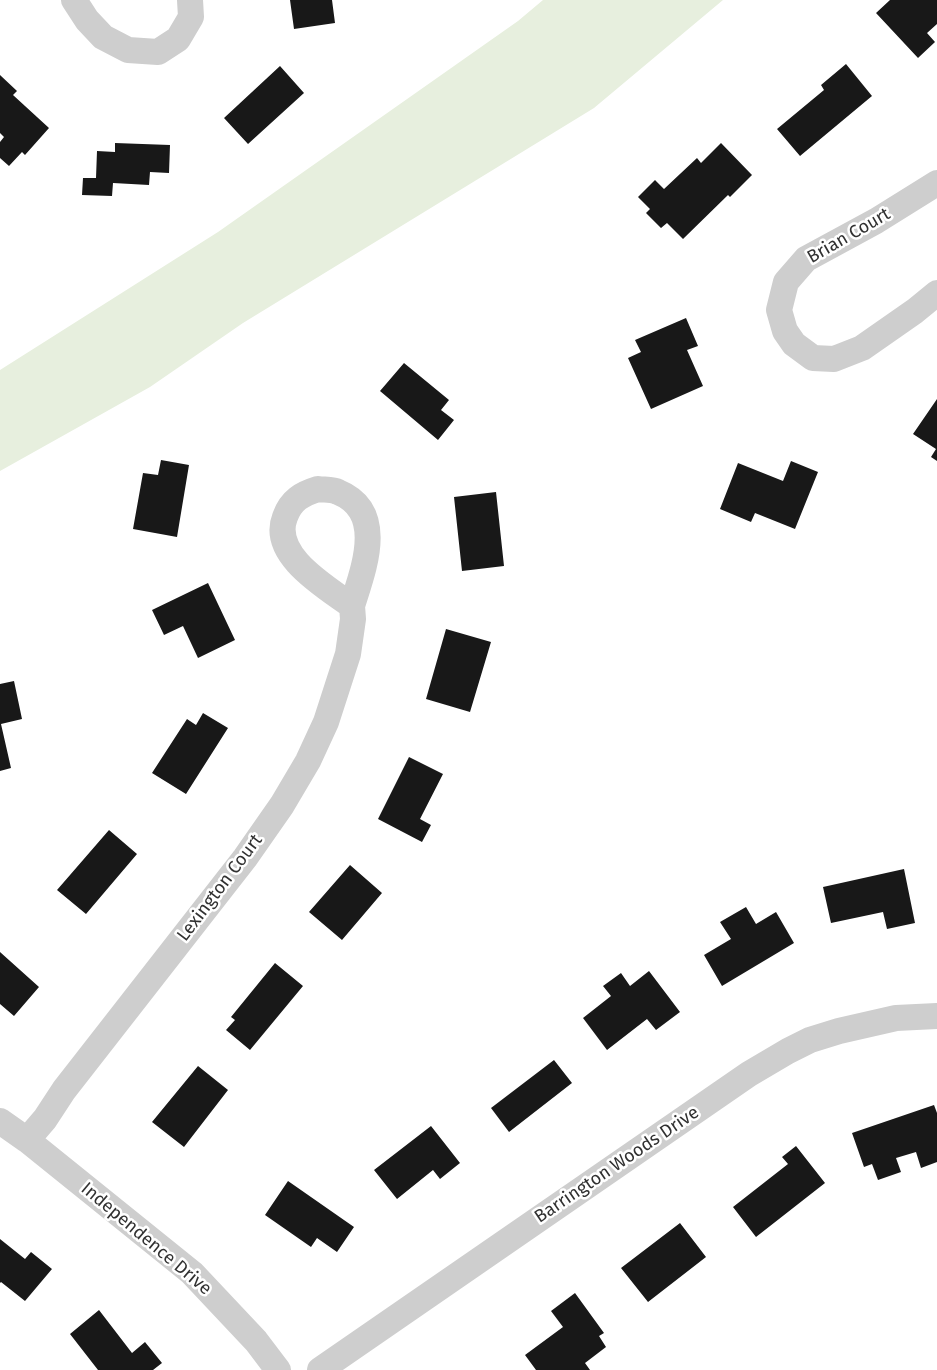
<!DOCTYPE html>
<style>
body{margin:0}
canvas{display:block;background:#fff}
</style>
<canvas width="937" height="1370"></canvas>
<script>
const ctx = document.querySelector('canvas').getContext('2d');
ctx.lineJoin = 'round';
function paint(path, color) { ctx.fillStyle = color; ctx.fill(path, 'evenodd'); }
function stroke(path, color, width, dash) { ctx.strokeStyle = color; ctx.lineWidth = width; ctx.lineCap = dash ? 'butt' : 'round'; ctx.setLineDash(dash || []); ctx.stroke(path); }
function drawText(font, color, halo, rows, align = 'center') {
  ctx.font = font + ' "Fira Sans",sans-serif'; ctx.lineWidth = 5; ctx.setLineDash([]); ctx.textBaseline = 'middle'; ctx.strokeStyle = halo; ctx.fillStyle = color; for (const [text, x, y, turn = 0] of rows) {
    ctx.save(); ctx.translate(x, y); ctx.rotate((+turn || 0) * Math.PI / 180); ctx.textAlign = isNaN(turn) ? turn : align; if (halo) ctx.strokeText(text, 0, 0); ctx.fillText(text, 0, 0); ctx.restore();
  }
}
paint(new Path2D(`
 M543,0H723L594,108L243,323L150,387L0,471V370L218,232L518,21Z`), '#e7efde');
paint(new Path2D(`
 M290,0H332L335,23L294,29Z
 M890,0H937V24L927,33L935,42L918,58L876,13Z
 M846,64L872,96L800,156L777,129L824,90L821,85Z
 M280,66L304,93L248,144L224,118Z
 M0,75L17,91L13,95L49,128L25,155L22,152L9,166L0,158V142L4,137L0,133Z
 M115,143L170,145L169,173L150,172L149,185L113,183L112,196L82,195L83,178H96L97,151L115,152Z
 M721,143L752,175L730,197L728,195L683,239L667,223L661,228L646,213L650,209L638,197L655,180L664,189L697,158L701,163Z
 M686,318L698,346L687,350L703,386L651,409L628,358L641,352L635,340Z
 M404,363L449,400L441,410L454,420L438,440L380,391Z
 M937,399V461L931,457L936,449L913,434Z
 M161,460L189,465L177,537L133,529L143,473L158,475Z
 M791,461L818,472L795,529L755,513L751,522L720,509L738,463L783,481Z
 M496,492L504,566L462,571L454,497Z
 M208,583L235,640L198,658L183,626L164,635L152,610Z
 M446,629L491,642L470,712L426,699Z
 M14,681L22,719L1,724L11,768L0,771V684Z
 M203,713L228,728L186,794L152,773L187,719L196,725Z
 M409,757L443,774L420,819L431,825L422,842L378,819Z
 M109,830L137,854L86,914L57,890Z
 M350,865L382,893L342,940L309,912Z
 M904,869L915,923L887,929L883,912L831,923L823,887Z
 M746,907L756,924L776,912L794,943L722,986L704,955L731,939L720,922Z
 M0,952L39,987L14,1016L0,1004Z
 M275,963L303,986L250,1050L226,1030L235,1020L231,1017Z
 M649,971L680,1012L656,1030L647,1019L607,1050L583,1018L611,996L603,986L621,973L630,986Z
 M554,1060L572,1083L509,1132L491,1108Z
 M198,1066L228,1090L184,1147L152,1122Z
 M934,1105L937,1113V1162L921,1168L916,1152L896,1158L901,1172L878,1180L872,1164L864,1167L852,1133Z
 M431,1126L460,1163L440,1179L433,1170L397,1199L374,1170Z
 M796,1146L825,1183L756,1237L733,1207L788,1164L782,1157Z
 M288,1181L354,1227L337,1252L317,1238L311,1247L265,1215Z
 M680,1223L706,1257L648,1302L621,1268Z
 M0,1239L25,1259L31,1252L52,1269L25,1301L1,1282L0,1283Z
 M575,1293L604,1333L599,1336L606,1347L585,1363L590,1370H536L525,1355L563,1327L551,1311Z
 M99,1310L132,1353L145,1342L162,1363L153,1370H98L70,1334Z`), '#181818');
stroke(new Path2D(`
 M74,0L87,20L103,37L128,50L158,52L178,39L191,17L190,0
 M937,183L876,221L806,259L786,282L779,310L785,331L794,344L813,358L834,359L862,348L915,311L937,293
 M318,489C324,490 332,489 338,492C387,512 363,570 352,606C326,587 270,555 285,517C291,500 302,494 318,489Z
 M0,1121L27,1140L192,1273L256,1341L278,1370
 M27,1140L45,1119L64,1090L245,858L282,805L308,761L326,722L348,654L353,619L352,606
 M320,1370L749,1074L788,1051L810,1040L839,1031L896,1018L937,1016`), '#cecece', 26);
drawText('18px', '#313131', '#fff', [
 ["Brian Court",849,236,-30],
 ["Lexington Court",220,888,-53],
 ["Barrington Woods Drive",617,1165,-34],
 ["Independence Drive",146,1239,40]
]);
</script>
